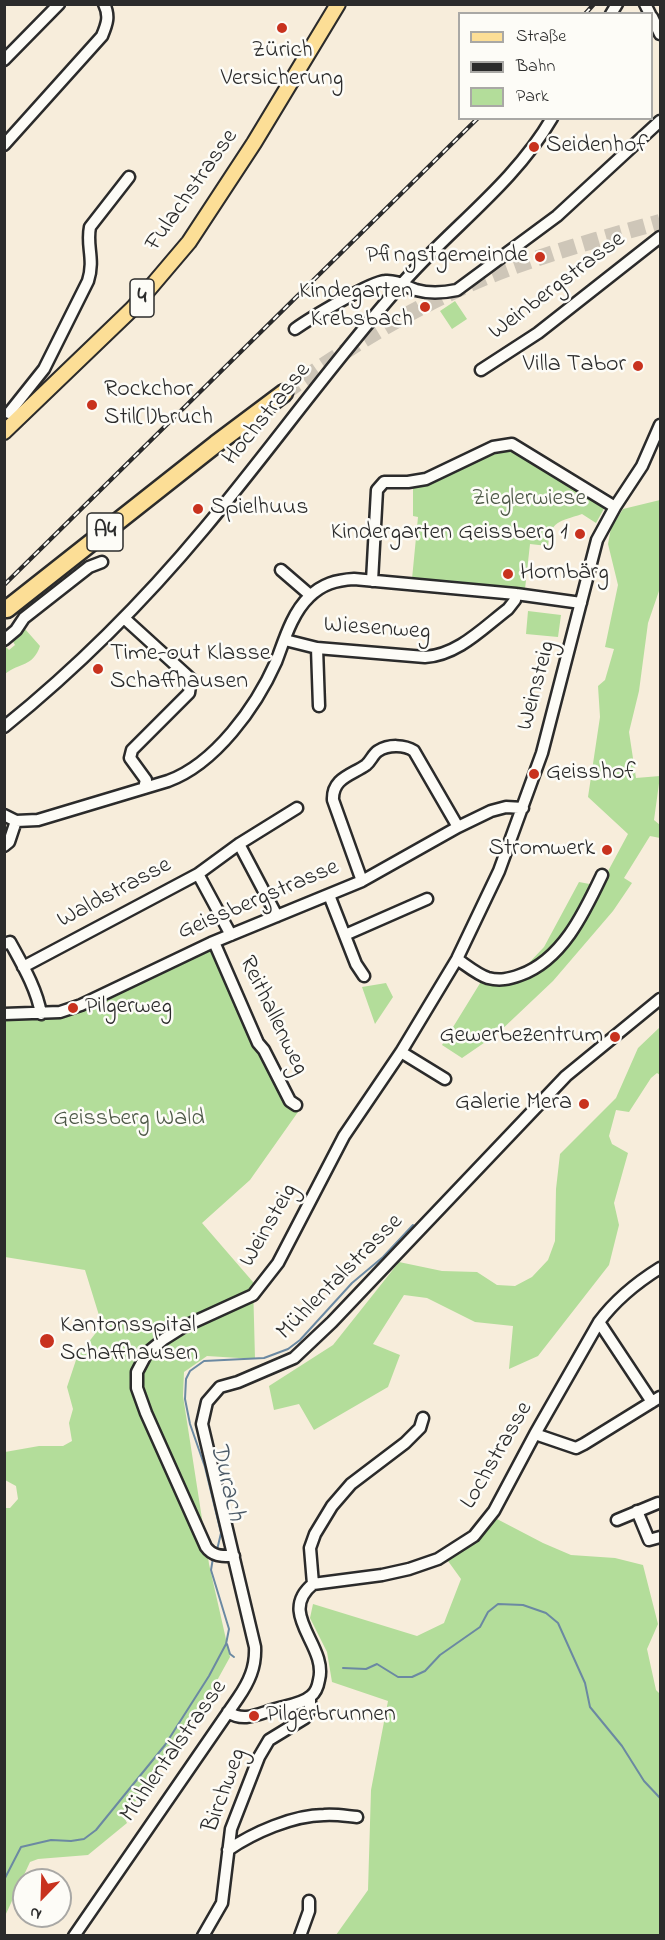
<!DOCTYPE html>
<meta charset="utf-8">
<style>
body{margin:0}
#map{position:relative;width:665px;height:1940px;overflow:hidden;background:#f7eddb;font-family:"Indie Flower",sans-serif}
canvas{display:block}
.frame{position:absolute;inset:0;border:6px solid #2b2b2b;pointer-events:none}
.legend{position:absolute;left:458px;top:12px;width:195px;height:108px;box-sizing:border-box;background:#fdfcf7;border:2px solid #a9a8a5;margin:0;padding:8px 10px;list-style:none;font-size:18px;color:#2b2b2b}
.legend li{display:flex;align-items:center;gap:12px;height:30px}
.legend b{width:30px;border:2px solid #a9a8a5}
.north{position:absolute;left:12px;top:1868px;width:60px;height:60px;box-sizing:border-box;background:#fdfcf7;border:2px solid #a9a8a5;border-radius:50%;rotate:203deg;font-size:16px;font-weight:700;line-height:24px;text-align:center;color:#2b2b2b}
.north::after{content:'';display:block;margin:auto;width:21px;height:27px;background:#c8321e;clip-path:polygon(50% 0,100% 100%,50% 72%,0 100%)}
</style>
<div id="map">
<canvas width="665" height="1940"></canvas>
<div class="frame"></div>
<ul class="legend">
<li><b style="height:8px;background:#fcde96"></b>Straße</li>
<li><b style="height:8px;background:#2b2b2b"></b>Bahn</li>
<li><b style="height:16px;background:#b3dd9a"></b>Park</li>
</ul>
<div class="north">N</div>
</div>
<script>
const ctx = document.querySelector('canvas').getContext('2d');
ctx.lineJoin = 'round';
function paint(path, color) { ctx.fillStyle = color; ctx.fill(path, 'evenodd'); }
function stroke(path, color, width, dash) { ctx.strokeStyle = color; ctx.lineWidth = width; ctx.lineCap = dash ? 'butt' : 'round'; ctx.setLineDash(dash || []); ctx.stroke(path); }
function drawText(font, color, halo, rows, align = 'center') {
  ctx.font = font + ' "Indie Flower",sans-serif'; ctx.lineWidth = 5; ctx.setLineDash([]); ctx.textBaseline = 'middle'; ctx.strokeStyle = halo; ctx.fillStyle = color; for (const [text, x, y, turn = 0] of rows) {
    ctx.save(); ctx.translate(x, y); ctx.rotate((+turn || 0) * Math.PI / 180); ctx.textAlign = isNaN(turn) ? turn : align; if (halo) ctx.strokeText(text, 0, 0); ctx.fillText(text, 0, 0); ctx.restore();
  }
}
paint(new Path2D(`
 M455,301L467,319L452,329L440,311Z
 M513,447L606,505L596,523L582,514C559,522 551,520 548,546L530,544L525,589L412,579L418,517L413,516V485L497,448Z
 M660,500V588L648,623L639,691L629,732L636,778L660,776L654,820L660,825V838L650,836L624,878L632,883L613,911L553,981L497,1034L462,1058L442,1045L482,980L510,983L544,947L579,882L600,886L628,834L588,797L600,717L598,686L605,680L614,649L605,647L618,585L608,544L611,528L623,509Z
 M528,611L561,615L558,637L526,634Z
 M25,629L40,646C33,667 20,662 5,674V646L9,650L15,645L12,640Z
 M214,942L258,1043L296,1105L298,1112L250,1180L202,1223L253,1282L255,1359L207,1356L184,1372L183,1396L209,1564L230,1657L198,1715L124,1817L127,1823L88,1855L38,1859L30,1862L5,1916L4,1508H10L18,1499L16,1486L5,1480V1452L39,1446H63L72,1441L69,1423L73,1409L67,1387L77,1357L102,1325L85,1270L5,1257V1014L60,1012Z
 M386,983L393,997L375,1024L362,987Z
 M660,1027V1075L657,1073L651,1078L629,1112L616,1110L609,1136L612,1144L628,1153L614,1203L619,1225L609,1265L538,1356L509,1369L513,1326L475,1322L427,1298L404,1295L373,1344L400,1355L388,1387L314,1430L299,1404L274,1410L269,1386L333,1345L399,1262L442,1271L477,1272L497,1285L515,1286L532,1277L548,1260L555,1241L556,1189L560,1154L616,1098L638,1048Z
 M497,1519L543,1543L571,1555L615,1558L643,1565L658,1624L647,1649L656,1690L660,1694V1935H336L368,1890L371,1790L388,1701L332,1682L327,1652L310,1618L313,1604L417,1636L444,1623L461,1579L448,1561L472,1545Z`), '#b3dd9a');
stroke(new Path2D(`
 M217,1550L221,1533L205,1467L190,1424L185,1399L186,1379L190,1371L204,1361L264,1358L288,1349L300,1340L352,1283L383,1257L413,1225
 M227,1644L230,1654L234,1657
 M343,1668L366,1669L377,1664L398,1677H412L425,1671L440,1655L480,1627L488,1612L498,1604L523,1605L546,1613L558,1623L585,1683L590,1707L622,1746L644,1781L660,1798
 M4,1880L21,1847L51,1840L71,1841L84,1839L96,1830L165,1745L209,1676L226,1644L229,1629L211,1570L213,1558`), '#6b89a2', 2);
stroke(new Path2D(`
 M284,393C350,345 422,302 499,272C551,252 606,237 660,222`), '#cec6b8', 16, [16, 8]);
const minor = new Path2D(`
 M645,4L650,14
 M611,14L617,4
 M652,17L660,34
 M4,60L59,4
 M4,145L102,36C107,24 110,16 104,4
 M295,329C309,319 370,282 385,281C396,280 405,286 416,290C430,294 443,293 457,290L557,216L660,121
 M481,370L538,333L660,237
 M9,413L44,369L88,281C95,259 86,246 90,227L129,177
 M281,570L310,595
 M372,581L377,490L384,482H408L426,479L493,447L512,444L615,507
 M124,618L191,679L189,693L132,750L130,758L146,780L144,788
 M4,640L16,630L24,618L89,567L102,562
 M285,640L317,648L425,657C458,655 483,628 508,609L515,600L516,594
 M317,648L319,706
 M4,727C77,668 144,601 204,529C271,449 331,364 400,286C450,228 513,185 552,118
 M4,815L16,821L38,820L168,781C215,764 256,707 276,662C284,641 292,613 309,597C322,584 336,580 354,579L516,594L581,603
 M239,844L277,916
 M4,846L9,842L16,821
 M198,874L239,844L297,808
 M362,881L333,800C332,778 352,775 366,765C371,761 373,754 378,751C389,744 405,745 414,751L458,827
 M329,895L356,964L364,976
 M345,935L427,899
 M214,942L258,1043L264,1050L290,1101L296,1105
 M4,944L10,942C22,964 37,989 41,1014
 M457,959C466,965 478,975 488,978C500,981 509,979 520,975C562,960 584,913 602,875
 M23,967L198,874L231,935
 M4,1014L60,1012L81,1005L211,943L362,881L458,827L491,811L506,807L523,808
 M401,1052L445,1079
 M599,1322L652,1402
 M535,1434L576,1448L584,1444L660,1397
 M637,1511L649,1540L660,1537
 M617,1520L658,1503
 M234,1556C223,1556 213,1557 206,1547L146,1413L137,1388V1372L147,1353L164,1339L183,1327L253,1295L278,1263L344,1136L401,1052L457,959L499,871L542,753L597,540L615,507L642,466L660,425
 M313,1584L310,1548L315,1534L332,1506L351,1484L405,1443L420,1428L423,1418
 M228,1712C243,1722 256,1715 272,1710C283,1706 301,1705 311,1696C315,1693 318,1686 319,1680C328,1645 276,1614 313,1584L382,1575L409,1569L438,1559L474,1536L494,1511L535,1434L599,1322C616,1299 636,1283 660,1268
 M228,1850C253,1833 293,1815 324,1815C335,1814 346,1816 357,1817
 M74,1936L238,1698C249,1682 256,1667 255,1647L202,1424L207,1402L220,1387L238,1382L294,1358L332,1322L566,1076L660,999
 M203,1936L222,1903L231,1829L259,1757L269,1740L305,1718L310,1709V1697
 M300,1936L309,1911V1901`);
const major = new Path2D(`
 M4,432L133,308L189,242L254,143L338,4`);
const highway = new Path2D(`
 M7,609L216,444L284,393`);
stroke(minor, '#2b2b2b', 15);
stroke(major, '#2b2b2b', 18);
stroke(highway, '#2b2b2b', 21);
stroke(minor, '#fdfcf7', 10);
stroke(major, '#fcde96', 14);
stroke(highway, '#fcde96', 16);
const rail = new Path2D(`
 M585,14L594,4
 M4,585L478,118`);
stroke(rail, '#2b2b2b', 4.5);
stroke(rail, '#fdfcf7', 2, [7]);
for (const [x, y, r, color] of [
 [282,28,6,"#c8321e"],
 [534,147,6,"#c8321e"],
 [540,257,6,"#c8321e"],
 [425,307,6,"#c8321e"],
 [638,366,6,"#c8321e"],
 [92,405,6,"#c8321e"],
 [198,509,6,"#c8321e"],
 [580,534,6,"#c8321e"],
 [508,574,6,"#c8321e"],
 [98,669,6,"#c8321e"],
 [534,774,6,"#c8321e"],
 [607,850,6,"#c8321e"],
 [73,1008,6,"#c8321e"],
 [615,1037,6,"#c8321e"],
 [584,1104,6,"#c8321e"],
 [47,1341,8,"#c8321e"],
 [254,1716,6,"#c8321e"]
]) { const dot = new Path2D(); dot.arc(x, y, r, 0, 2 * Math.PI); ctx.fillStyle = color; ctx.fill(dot); stroke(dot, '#fdfcf7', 2); }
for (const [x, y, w] of [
 [142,298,24],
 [105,532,36]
]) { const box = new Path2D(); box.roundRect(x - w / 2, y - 19, w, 38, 4.5); ctx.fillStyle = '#fdfcf7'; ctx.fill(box); stroke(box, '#2b2b2b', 1.5); }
drawText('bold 22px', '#2b2b2b', null, [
 ["4",142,298],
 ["A4",105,532]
]);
drawText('24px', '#2b2b2b', '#fdfcf7', [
 ["Zürich",282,52,"center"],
 ["Versicherung",282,80,"center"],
 ["Seidenhof",546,147],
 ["Pfingstgemeinde",528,257,"right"],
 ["Kindegarten",413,293,"right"],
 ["Krebsbach",413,321,"right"],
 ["Villa Tabor",626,366,"right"],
 ["Rockchor",104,391],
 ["Stil(l)bruch",104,419],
 ["Spielhuus",210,509],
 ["Kindergarten Geissberg 1",568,534,"right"],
 ["Hornbärg",520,574],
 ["Time-out Klasse",110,655],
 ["Schaffhausen",110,683],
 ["Geisshof",546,774],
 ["Stromwerk",595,850,"right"],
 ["Pilgerweg",85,1008],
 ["Gewerbezentrum",603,1037,"right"],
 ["Galerie Mera",572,1104,"right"],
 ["Kantonsspital",60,1327],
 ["Schaffhausen",60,1355],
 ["Pilgerbrunnen",266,1716]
], 'left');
drawText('24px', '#2b2b2b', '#fdfcf7', [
 ["Fulachstrasse",193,191,-55],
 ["Weinbergstrasse",558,287,-37],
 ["Hochstrasse",268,415,-51],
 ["Wiesenweg",377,630,4],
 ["Weinsteig",538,686,-75],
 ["Waldstrasse",115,894,-28],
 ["Geissbergstrasse",259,901,-23],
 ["Reithallenweg",272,1016,64],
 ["Weinsteig",270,1226,-60],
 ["Mühlentalstrasse",341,1278,-45],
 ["Lochstrasse",498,1456,-60],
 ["Mühlentalstrasse",175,1752,-55],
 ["Birchweg",226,1791,-70]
]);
drawText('24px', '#4d5847', '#fdfcf7', [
 ["Zieglerwiese",529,500],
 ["Geissberg Wald",129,1120]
]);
drawText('italic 26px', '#4b5a67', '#fdfcf7', [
 ["Durach",225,1482,76]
]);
</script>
